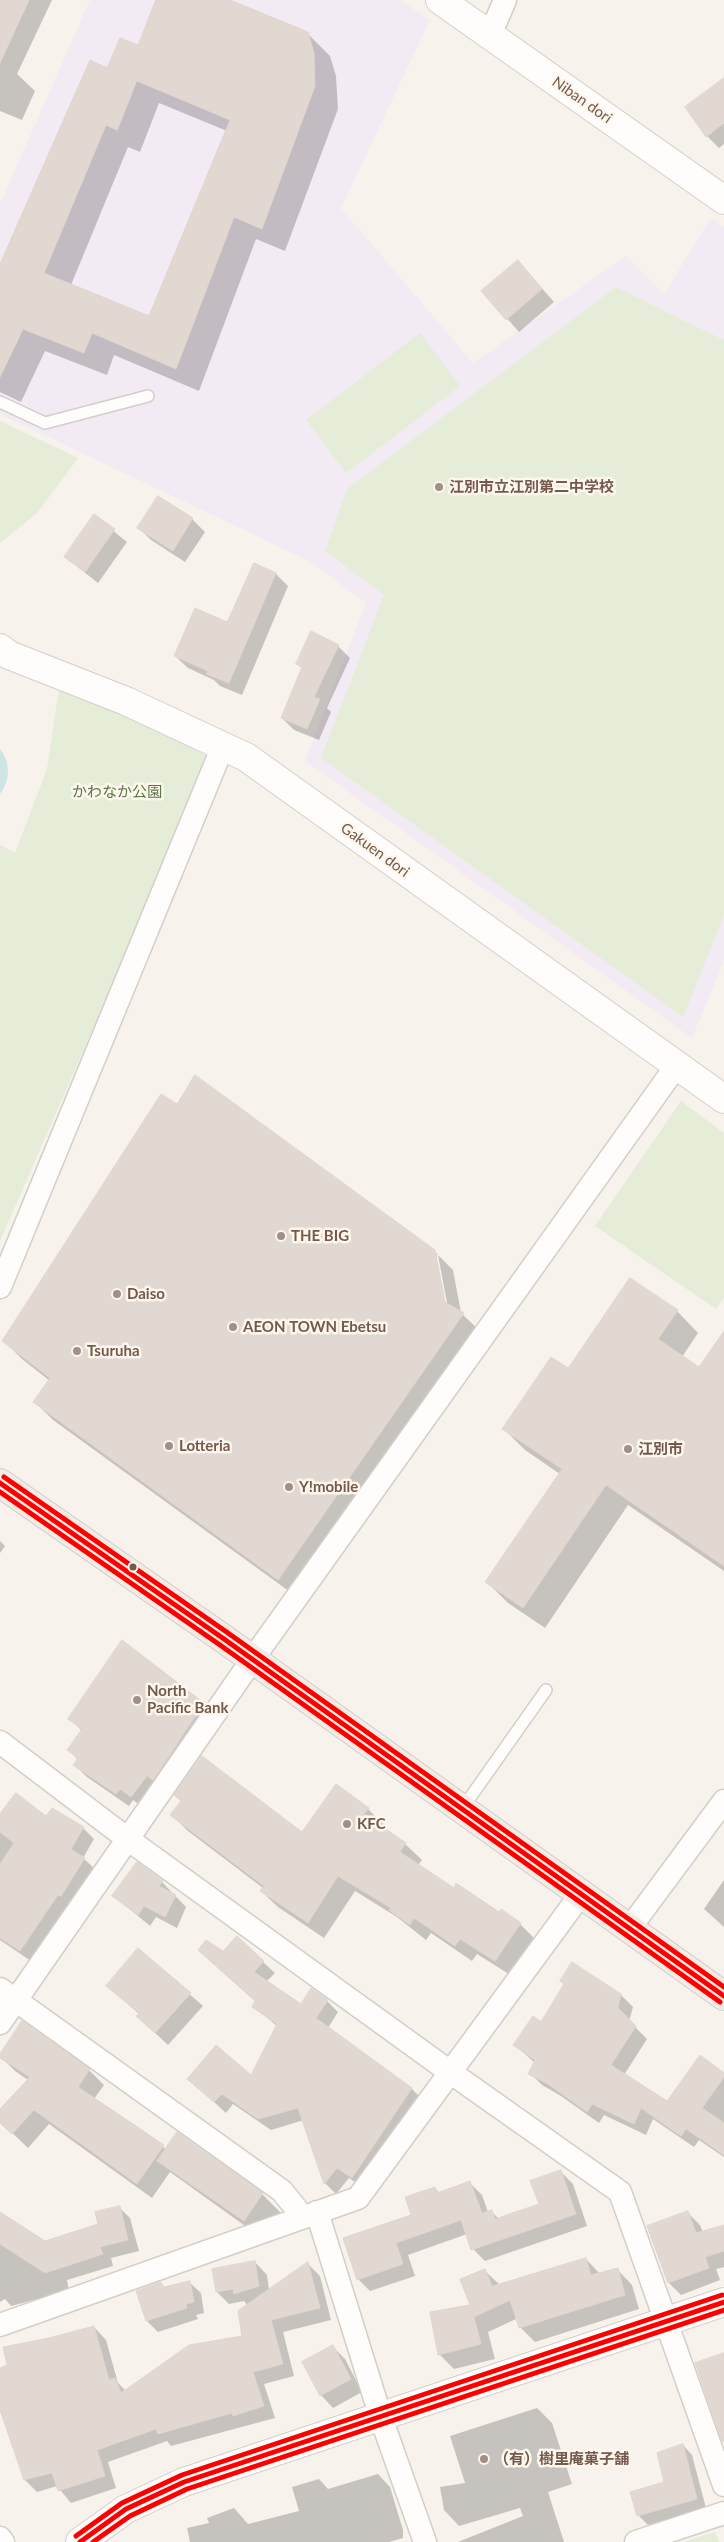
<!DOCTYPE html>
<meta charset="utf-8">
<style>
body{margin:0}
canvas{display:block;background:#f7f2ec}
</style>
<canvas width="724" height="2542"></canvas>
<script>
const ctx = document.querySelector('canvas').getContext('2d');
ctx.lineJoin = 'round';
function paint(path, color) { ctx.fillStyle = color; ctx.fill(path, 'evenodd'); }
function stroke(path, color, width, dash) { ctx.strokeStyle = color; ctx.lineWidth = width; ctx.lineCap = dash ? 'butt' : 'round'; ctx.setLineDash(dash || []); ctx.stroke(path); }
function drawText(font, color, halo, rows, align = 'center') {
  ctx.font = font + ' Lato,"Noto Sans JP",sans-serif'; ctx.lineWidth = 5; ctx.setLineDash([]); ctx.textBaseline = 'middle'; ctx.strokeStyle = halo; ctx.fillStyle = color; for (const [text, x, y, turn = 0] of rows) {
    ctx.save(); ctx.translate(x, y); ctx.rotate((+turn || 0) * Math.PI / 180); ctx.textAlign = isNaN(turn) ? turn : align; if (halo) ctx.strokeText(text, 0, 0); ctx.fillText(text, 0, 0); ctx.restore();
  }
}
paint(new Path2D(`
 M90,0H400L430,20L341,208L473,363L626,256L664,294L711,218L724,227V961L692,1038L305,761L366,603L309,561L0,414V204Z`), '#f3ebf3');
paint(new Path2D(`
 M616,287L724,340V915L683,1017L321,758L384,595L325,551L347,489Z
 M420,333L460,386L346,473L306,420Z
 M0,421L78,458L37,513L0,543Z
 M59,689L144,720L211,759L0,1241V845L15,853L47,769Z
 M681,1101L724,1133V1298L716,1309L595,1226Z
 M715,2532L719,2542H683Z`), '#e5ecd8');
paint(new Path2D(`
 M0,749C11,762 10,781 0,794Z`), '#cee5e6');
paint(new Path2D(`
 M0,0H52L17,74L35,91L22,120L0,111Z
 M157,0H227L307,33L330,56L336,76L338,109L285,251L256,239L199,391L114,355L107,375L45,351L21,402L0,392V268L108,70L139,46ZM159,103L227,131L150,318L71,285L128,147L140,152Z
 M724,80V144L719,148L707,136Z
 M518,261L554,302L519,332L483,291Z
 M158,497L192,519L205,532L185,562L151,540L139,528Z
 M95,516L127,542L98,583L65,557Z
 M254,564L276,574L288,586L242,695L220,686L214,680L188,668L175,656L227,624Z
 M338,646L350,658L327,708L331,712L319,740L294,730L282,718L303,669L297,664Z
 M434,1251L453,1270L461,1313L481,1332L297,1597L53,1420L35,1402L50,1381L22,1359L4,1341ZM435,1255H438L448,1308H445Z
 M630,1279L677,1311L698,1333L682,1357L700,1369L724,1335V1571L628,1505L545,1628L508,1603L487,1582L560,1474L525,1450L504,1429L569,1370Z
 M0,1541L5,1546L0,1553Z
 M203,1704L215,1716L144,1808L133,1800L129,1806L87,1777L75,1765L78,1760L69,1750L82,1731L70,1719Z
 M368,1809L384,1825L383,1828L405,1844L422,1860L418,1865L454,1889L520,1924L536,1940L512,1976L477,1954L472,1961L431,1933L426,1940L397,1917L355,1891L324,1938L278,1907L261,1891L263,1888L188,1831L172,1815L302,1834Z
 M0,1816L46,1818L83,1828L94,1839L83,1858L96,1870L31,1961L0,1940Z
 M724,1880V1927L704,1909Z
 M162,1882L186,1907L177,1928L156,1917L150,1926L114,1896Z
 M138,1949L203,2006L168,2045L137,2016L139,2014L108,1986Z
 M223,1953L263,1962L275,1973L266,1982L301,2005L327,2001L338,2012L328,2028L412,2089L423,2100L364,2188L349,2178L336,2194L325,2183L304,2120L271,2130L233,2104L226,2113L189,2079L251,2077L277,2026L253,2006L256,2002Z
 M621,1995L633,2007L629,2021L647,2039L624,2075L667,2103L724,2074V2157L699,2140L694,2147L653,2119L646,2135L604,2115L599,2123L561,2096L542,2085L530,2073L535,2063L515,2045L541,2024Z
 M0,2056L89,2070L104,2085L94,2099L166,2149L262,2194L280,2212L262,2238L170,2172L152,2198L49,2124L28,2148L0,2121V2111L28,2080L15,2071Z
 M561,2172L573,2184L587,2226L485,2261L473,2249L467,2234L408,2255L415,2276L370,2291L358,2279L435,2188L440,2194L470,2183L482,2195L488,2212L491,2211L499,2219L540,2205Z
 M119,2207L130,2218L139,2251L111,2258L113,2266L67,2280L69,2291L11,2306L5,2299L0,2302V2223L44,2243L100,2225Z
 M688,2213L700,2225L703,2233L724,2226V2267L716,2269L720,2280L681,2295L669,2283Z
 M586,2259L600,2274L618,2270L632,2285L639,2309L535,2342L520,2327L516,2319L488,2332L495,2359L454,2369L439,2354L471,2306L485,2271L500,2285Z
 M255,2262L267,2275L269,2290L308,2264L320,2276L331,2320L283,2332L294,2376L264,2384L275,2418L171,2446L167,2441L108,2462L116,2488L71,2503L57,2486L37,2492L25,2480L0,2407V2369L8,2366L49,2340L94,2327L106,2340L118,2383L126,2391L244,2337L248,2306L244,2301L229,2304L217,2292Z
 M189,2282L201,2293L204,2313L196,2315L198,2319L158,2332L147,2321L161,2284L165,2288Z
 M333,2347L345,2359L362,2392L333,2408L321,2395Z
 M537,2408L552,2423L572,2484L548,2492L564,2542H458L523,2516L520,2508L459,2526L444,2510L440,2487L465,2483L450,2436Z
 M683,2445L692,2455L706,2508L648,2525L638,2515L665,2482Z
 M378,2474L390,2487L403,2530V2538L389,2542H190L187,2528L209,2523L207,2518L234,2508L248,2524L299,2511L292,2487L319,2479L328,2489Z`), '#0003');
const building = new Path2D(`
 M0,0H29L0,63Z
 M156,0H230L308,32L314,53L315,86L262,229L234,217L176,369L92,333L84,353L23,329L0,377V264L90,60L107,68L120,38L138,45ZM137,81L230,120L149,316L44,273L106,125L117,130Z
 M724,78V123L706,137L685,107Z
 M518,260L542,289L506,320L481,291Z
 M158,496L193,518L173,551L137,528Z
 M94,514L115,529L85,572L64,557Z
 M254,563L276,573L229,683L206,674L208,671L174,656L195,608L227,622Z
 M311,631L339,645L314,697L320,699L307,729L281,718L302,667L296,664Z
 M195,1075L435,1250L445,1302L464,1313L278,1580L33,1402L50,1378L2,1341L161,1094L177,1104Z
 M630,1278L678,1310L658,1339L699,1367L724,1331V1566L606,1485L523,1608L485,1582L562,1469L502,1429L551,1357L568,1368Z
 M122,1640L204,1703L153,1780L147,1776L131,1797L120,1789L116,1794L73,1765L78,1758L67,1750L82,1729L68,1719Z
 M202,1756L302,1832L336,1784L369,1808L364,1814L406,1843L400,1852L454,1888L456,1883L499,1912L501,1909L521,1923L495,1961L460,1939L455,1946L414,1918L410,1925L389,1910L391,1908L338,1876L308,1923L260,1891L264,1886L170,1815L181,1801L174,1795Z
 M16,1793L46,1816L52,1808L84,1827L71,1849L85,1858L61,1896L58,1895L20,1951L0,1938V1864L14,1843L0,1832V1814Z
 M137,1862L163,1881L159,1886L176,1895L165,1917L144,1906L138,1915L112,1896Z
 M237,1936L264,1961L254,1972L301,2004L311,1988L328,2000L316,2018L412,2088L352,2178L337,2168L324,2184L298,2108L258,2119L222,2094L214,2102L187,2079L216,2045L251,2075L277,2024L252,2007L255,2001L198,1950L206,1940L223,1951Z
 M138,1948L191,1993L155,2033L136,2016L139,2013L106,1986Z
 M572,1962L621,1994L618,2008L636,2026L611,2065L667,2101L700,2055L724,2073V2077L702,2108L724,2123V2155L686,2129L681,2136L641,2108L634,2124L592,2104L587,2112L548,2084L528,2074L535,2060L513,2045L533,2016L541,2022L564,1984L560,1981Z
 M22,2021L90,2069L78,2087L164,2145L137,2184L34,2110L12,2134L0,2123V2109L30,2077L0,2058V2054Z
 M177,2132L263,2193L244,2221L157,2161Z
 M561,2170L576,2214L471,2250L461,2220L396,2243L403,2264L357,2280L343,2238L411,2215L405,2197L435,2187L437,2193L470,2181L482,2213L492,2210L495,2219L539,2204L530,2181Z
 M120,2206L128,2240L100,2247L103,2254L45,2273L0,2244V2212L45,2241L98,2224L95,2212Z
 M688,2211L696,2233L724,2225V2251L705,2257L709,2268L668,2283L647,2226Z
 M586,2258L591,2275L618,2268L625,2295L519,2328L510,2300L474,2317L481,2344L438,2355L430,2312L470,2305L460,2279L485,2269L492,2286Z
 M255,2261L259,2286L234,2294L233,2289L216,2292L212,2269Z
 M308,2262L320,2308L271,2320L283,2364L253,2372L264,2406L233,2416L232,2413L158,2434L156,2429L97,2450L105,2476L58,2491L52,2473L24,2480L0,2410V2368L7,2365L3,2347L49,2338L94,2326L109,2380L115,2378L121,2393L189,2345L242,2336L238,2311Z
 M190,2281L194,2302L186,2304L187,2308L146,2321L136,2291L161,2282L163,2287Z
 M333,2345L351,2379L320,2396L302,2362Z
 M724,2353V2441H722L695,2363Z
 M683,2444L697,2499L637,2516L630,2492L664,2482L657,2453Z`);
paint(building, '#e1d8d1');
stroke(building, '#e0d5cf', 1);
const service = new Path2D(`
 M0,402L45,423L148,396
 M462,1809L546,1690`);
const minor = new Path2D(`
 M490,35L505,0
 M0,1287L223,746
 M0,1742L129,1840L450,2072L620,2192L724,2485
 M629,1929L724,1801
 M0,1989L282,2191L303,2217
 M0,2023L252,1660L677,1065
 M317,2212L381,2418L425,2542
 M0,2325L358,2198L581,1894
 M0,2538L3,2542
 M636,2542L724,2513`);
const tertiary = new Path2D(`
 M440,0L724,200
 M0,648L9,655L126,701L246,757L724,1099
 M80,2542L126,2509L184,2482L724,2302`);
const trunk = new Path2D(`
 M0,1483L224,1639L724,1996`);
stroke(service, '#d4cec8', 14);
stroke(minor, '#d4cec8', 25);
stroke(tertiary, '#d4cec8', 30);
stroke(trunk, '#d5ccc7', 30);
stroke(service, '#fefdfc', 11);
stroke(minor, '#fefdfc', 22);
stroke(tertiary, '#fefdfc', 28);
stroke(trunk, '#f2ebe6', 28);
stroke(new Path2D(`
 M0,1483L224,1639L724,1996
 M80,2542L126,2509L184,2482L724,2302`), '#f00', 5);
stroke(new Path2D(`
 M0,1492L220,1645L720,2002
 M93,2542L130,2516L187,2489L724,2310`), '#f00', 5);
stroke(new Path2D(`
 M4,1477L228,1633L724,1987
 M76,2536L122,2503L182,2475L722,2295`), '#f00', 5);
for (const [x, y, r, color] of [
 [439,487,5,"#a28f85"],
 [281,1236,5,"#a28f85"],
 [117,1294,5,"#a28f85"],
 [233,1327,5,"#a28f85"],
 [77,1351,5,"#a28f85"],
 [169,1446,5,"#a28f85"],
 [628,1449,5,"#a28f85"],
 [289,1487,5,"#a28f85"],
 [133,1567,4.5,"#745a4d"],
 [137,1700,5,"#a28f85"],
 [347,1824,5,"#a28f85"],
 [484,2459,5,"#a28f85"]
]) { const dot = new Path2D(); dot.arc(x, y, r, 0, 2 * Math.PI); ctx.fillStyle = color; ctx.fill(dot); stroke(dot, '#fef7ee', 2); }
drawText('15px', '#745a4d', '#fef7ee', [
 ["Niban dori",582,100,35],
 ["Gakuen dori",375,850,36]
]);
drawText('bold 15px', '#745a4d', '#fef7ee', [
 ["江別市立江別第二中学校",449,487],
 ["THE BIG",291,1236],
 ["Daiso",127,1294],
 ["AEON TOWN Ebetsu",243,1327],
 ["Tsuruha",87,1351],
 ["Lotteria",179,1446],
 ["江別市",638,1449],
 ["Y!mobile",299,1487],
 ["North",147,1691],
 ["Pacific Bank",147,1708],
 ["KFC",357,1824],
 ["（有）樹里庵菓子舗",494,2459]
], 'left');
drawText('15px', '#567946', '#fef7ee', [
 ["かわなか公園",117,792]
]);
</script>
